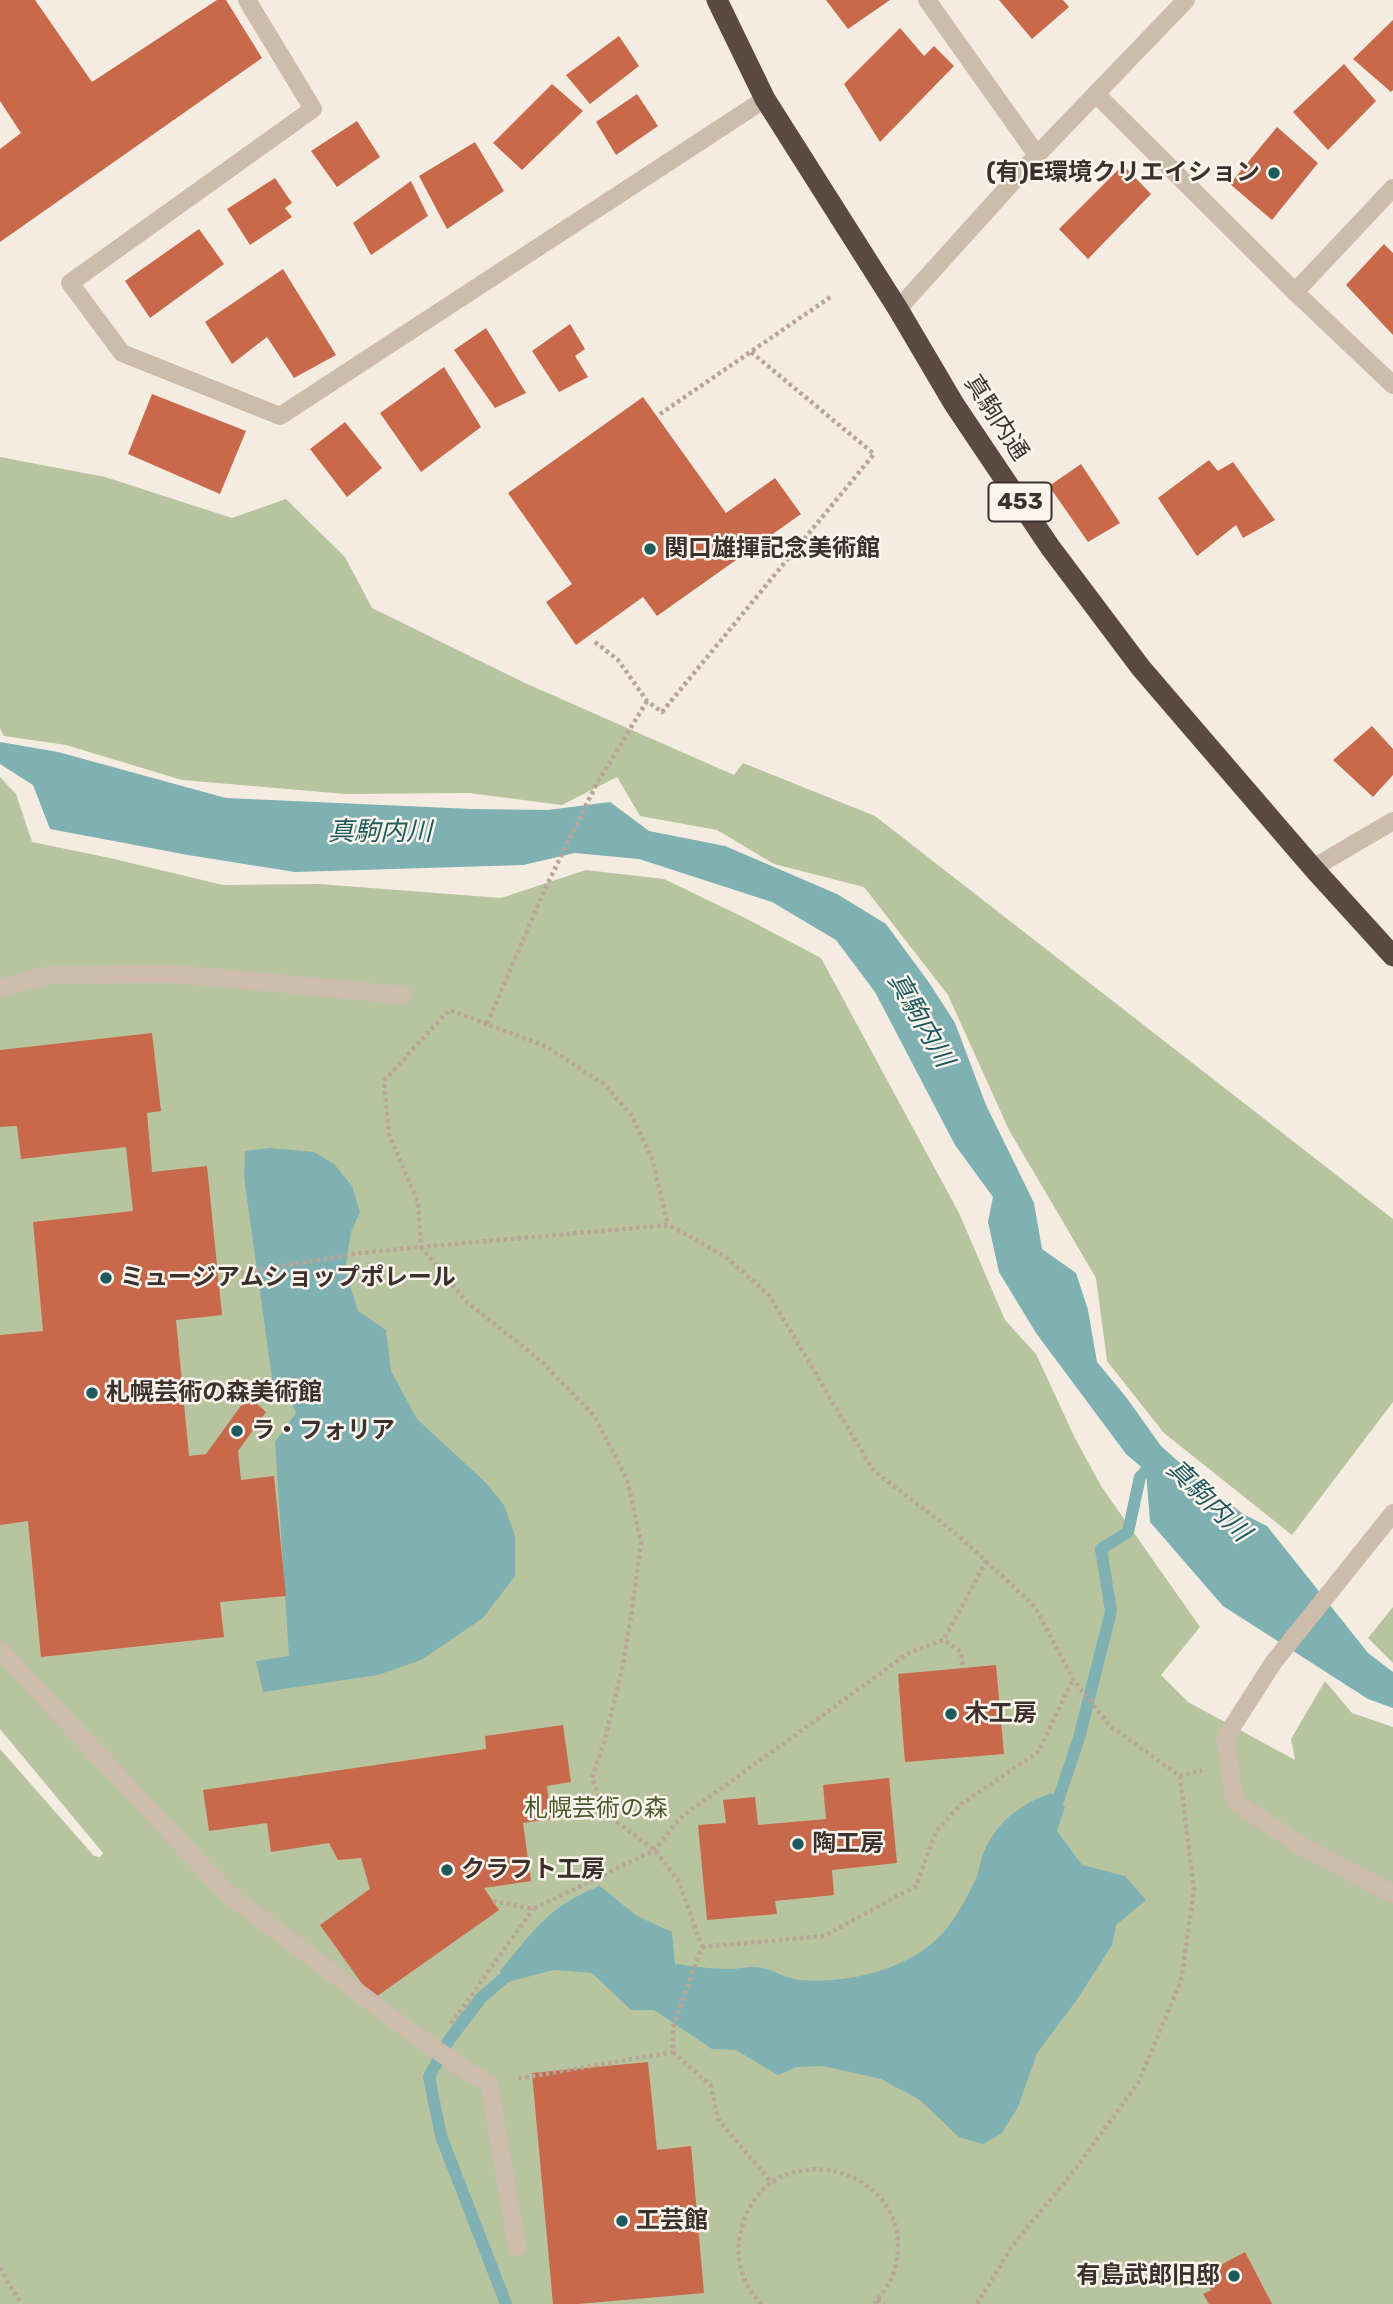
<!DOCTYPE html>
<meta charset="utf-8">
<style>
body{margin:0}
canvas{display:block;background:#f4ebe1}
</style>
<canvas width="1393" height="2304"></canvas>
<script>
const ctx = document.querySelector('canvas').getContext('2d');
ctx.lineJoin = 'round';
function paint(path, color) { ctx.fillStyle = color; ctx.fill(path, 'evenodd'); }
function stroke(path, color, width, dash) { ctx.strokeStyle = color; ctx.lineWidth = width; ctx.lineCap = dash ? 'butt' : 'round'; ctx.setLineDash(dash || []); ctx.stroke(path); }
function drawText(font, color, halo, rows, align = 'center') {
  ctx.font = font + ' Rubik,"Noto Sans JP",sans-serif'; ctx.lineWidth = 5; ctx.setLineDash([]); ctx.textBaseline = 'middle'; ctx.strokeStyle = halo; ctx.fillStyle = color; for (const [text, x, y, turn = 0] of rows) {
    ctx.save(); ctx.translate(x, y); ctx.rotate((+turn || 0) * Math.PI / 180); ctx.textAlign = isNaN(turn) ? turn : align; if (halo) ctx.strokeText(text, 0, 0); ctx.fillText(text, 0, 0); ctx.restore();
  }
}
paint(new Path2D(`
 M0,457L105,477L232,518L286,499L345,557L372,608L525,683L734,775L743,763L875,816L1393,1219V1402L1292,1535L1164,1433L1107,1361L1096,1278L1009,1130L948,995L864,887L774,864L717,830L640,816L617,777L562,805L469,793L346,794L182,780L66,745L4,736L0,728Z
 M0,777L16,794L32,842L110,858L223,885L319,884L501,898L586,870L664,879L745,918L821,958L959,1213L1005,1320L1036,1354L1075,1438L1101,1486L1200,1627L1161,1675L1188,1702L1295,1760L1291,1739L1325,1681L1352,1713L1393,1727V2304H0V1749L94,1856L100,1857L103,1853L0,1729Z
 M1393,1607V1663L1368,1638Z`), '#b8c4a0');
paint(new Path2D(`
 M0,742L58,752L226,798L472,809L548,810L610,802L649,831L725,846L837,894L886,924L930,984L955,1023L986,1105L1034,1203L1042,1249L1076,1273L1088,1310L1097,1362L1126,1397L1161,1446L1199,1480L1243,1514L1267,1526L1368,1653L1393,1672V1708L1368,1699L1223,1606L1150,1522L1146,1471L1126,1454L1036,1333L999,1272L988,1222L993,1197L955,1145L875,992L836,940L772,902L639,859L575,853L523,865L295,872L188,855L50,829L33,785L0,764Z
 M270,1148L314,1152L334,1164L352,1186L360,1212L351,1232L345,1270L358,1311L386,1330L391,1371L417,1419L484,1481L504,1505L515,1536V1576L483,1618L421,1660L378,1675L263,1692L256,1661L289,1656L275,1442L296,1413L289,1397L273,1385L244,1177L245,1151Z
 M1052,1793L1065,1807L1057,1831L1082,1865L1125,1876L1146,1900L1116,1925L1112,1945L1076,2001L1037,2053L1018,2107L1001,2134L983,2144L959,2137L920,2100L881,2079L823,2066L797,2067L778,2075L736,2050L712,2049L654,2010H631L592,1973L554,1970L507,1982L500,1971C533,1931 550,1905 600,1886L637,1916L672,1932L675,1964C692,1966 711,1969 728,1969C737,1969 746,1967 754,1967C770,1967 785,1979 800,1980C847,1984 909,1970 942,1934C956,1919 967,1897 976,1879C979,1871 980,1862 983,1854C996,1822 1021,1803 1052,1793Z`), '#7fb0b2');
stroke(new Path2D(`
 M1053,1815L1079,1738L1111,1611L1101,1549L1128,1532L1140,1477L1157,1459
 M506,2304L441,2136L429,2077L449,2040L481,1998L504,1978L517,1969`), '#7fb0b2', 12);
paint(new Path2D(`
 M0,0H35L92,82L217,0H226L262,58L0,242V149L21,133L0,101Z
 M826,0H890L848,29Z
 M999,0H1063L1069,7L1032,39Z
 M1393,20V90L1391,92L1353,59Z
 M900,28L924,56L934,46L954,66L880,142L844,84Z
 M619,36L639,66L590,104L566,75Z
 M1344,64L1376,101L1328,150L1293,112Z
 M552,84L583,111L522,170L493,143Z
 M637,94L658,126L616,155L596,122Z
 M357,121L380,157L337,187L311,151Z
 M1277,127L1318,163L1272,220L1230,184Z
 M475,142L504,191L447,229L419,176Z
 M1123,165L1151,194L1088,259L1059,229Z
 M275,178L292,203L285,208L292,217L250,245L227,209Z
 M411,181L428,216L371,255L353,223Z
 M199,229L224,264L150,318L125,281Z
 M1384,244L1393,253V335L1346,285Z
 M283,269L336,355L294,378L267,337L232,364L205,322Z
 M570,324L585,349L575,356L588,377L559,392L532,351Z
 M486,328L526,393L495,408L454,350Z
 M444,367L481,427L421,472L380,413Z
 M152,394L246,431L220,494L128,454Z
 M643,397L726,513L775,478L801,514L657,616L643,597L576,645L546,602L572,584L508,493Z
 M345,422L382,468L347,497L310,449Z
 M1209,460L1218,471L1233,462L1275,520L1243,538L1236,525L1197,556L1158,498Z
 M1081,464L1120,523L1088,542L1049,486Z
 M1372,726L1393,749V775L1373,797L1333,760Z
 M152,1033L161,1111L147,1113L152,1172L207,1166L222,1315L176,1320L189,1456L206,1454L248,1396L266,1412L238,1451L241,1480L274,1476L286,1596L220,1602L224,1637L41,1657L28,1521L0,1525V1335L43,1331L33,1222L133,1211L126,1147L21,1159L17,1126L0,1127V1050Z
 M996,1665L1004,1754L905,1762L898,1674Z
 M563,1725L571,1782L547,1786L551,1819L523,1823L531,1881L484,1888L499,1910L373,1999L320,1925L370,1889L361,1858L338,1860L329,1843L271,1852L267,1823L209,1831L203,1790L486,1749L485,1736Z
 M889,1778L897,1863L832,1870L834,1895L775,1901L777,1914L707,1920L698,1825L726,1823L723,1800L755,1797L758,1825L826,1819L823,1785Z
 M648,2062L657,2150L691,2146L704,2293L578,2304H553L532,2073Z
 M1245,2252L1272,2304H1209L1203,2294L1211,2290L1206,2279L1216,2274L1213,2269Z`), '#c8694b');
stroke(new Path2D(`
 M660,414L832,296
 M595,642L618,660L647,701L662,712L874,454L751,352
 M647,701L596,785L544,891L487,1024L547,1047L604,1084L631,1115L652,1158L668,1225
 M487,1024L449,1010L384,1081L389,1135L418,1202L421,1247L668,1225L695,1239L727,1258L769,1295L873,1470L960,1537L986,1561L943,1641
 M227,1275L360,1253L421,1247L466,1301L543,1363L595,1417L627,1479L641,1542L632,1611L622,1669L605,1739L592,1778L606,1814L655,1850L679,1882L702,1947L673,2027V2052L516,2079
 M986,1561L1035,1607L1073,1679L1110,1726L1180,1776L1202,1770
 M493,1901L533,1909L655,1850L680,1818L910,1652L944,1640L961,1652L963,1668
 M702,1947L824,1936L916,1886L936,1831L961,1804L1038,1752L1073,1679
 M451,2024L533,1909
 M673,2052L711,2086L718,2119L772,2183
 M0,2268L21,2304
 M877,2300L884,2304
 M762,2304C745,2289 736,2263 739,2241C757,2117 938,2169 890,2282C886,2290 879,2297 875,2304
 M977,2304L1012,2246L1074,2171L1138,2083L1181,1981L1194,1890L1180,1776`), '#b9a596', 4.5, [3.5, 3.5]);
stroke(new Path2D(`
 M247,0L313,109L70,283L122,353L280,416L765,99
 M927,0L1037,155
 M1096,94L1295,292L1393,385
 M1295,292L1393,188
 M898,309L1037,155L1186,0
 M1313,868L1393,821
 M0,988L48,975L176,974L403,995
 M1393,1513L1273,1663L1225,1738L1235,1802L1300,1845L1393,1894
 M0,1650L229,1895L411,2032L470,2073L489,2083L517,2247`), '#cdbbac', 18);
stroke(new Path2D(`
 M717,0L765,99L898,309L954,404L1050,547L1141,668L1313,868L1393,956`), '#5c4a42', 21);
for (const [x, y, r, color] of [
 [1274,173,7,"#1f5a5e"],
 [650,549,7,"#1f5a5e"],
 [106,1278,7,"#1f5a5e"],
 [92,1393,7,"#1f5a5e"],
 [237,1431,7,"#1f5a5e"],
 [951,1714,7,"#1f5a5e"],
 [798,1844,7,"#1f5a5e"],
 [447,1870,7,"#1f5a5e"],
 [622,2221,7,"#1f5a5e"],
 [1234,2276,7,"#1f5a5e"]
]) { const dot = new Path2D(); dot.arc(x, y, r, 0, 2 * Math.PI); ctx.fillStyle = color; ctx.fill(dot); stroke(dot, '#fbf5ee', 2.5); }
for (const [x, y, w] of [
 [1020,502,63]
]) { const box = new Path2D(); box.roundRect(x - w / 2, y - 19.5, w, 39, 5); ctx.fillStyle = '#fbf5ee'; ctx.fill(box); stroke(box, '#3b302b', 2); }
drawText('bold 23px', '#3b302b', null, [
 ["453",1020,502]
]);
drawText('bold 24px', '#3b302b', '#fbf5ee', [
 ["(有)E環境クリエイション",1260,173,"right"],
 ["関口雄揮記念美術館",664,549],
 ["ミュージアムショップポレール",120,1278],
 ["札幌芸術の森美術館",106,1393],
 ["ラ・フォリア",251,1431],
 ["木工房",965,1714],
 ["陶工房",812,1844],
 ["クラフト工房",461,1870],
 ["工芸館",636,2221],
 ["有島武郎旧邸",1220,2276,"right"]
], 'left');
drawText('24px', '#3b302b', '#fbf5ee', [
 ["真駒内通",996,418,57]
]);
drawText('24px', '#4a5a2e', '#fbf5ee', [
 ["札幌芸術の森",596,1809]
]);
drawText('italic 26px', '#1f5a5e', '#fbf5ee', [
 ["真駒内川",380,832],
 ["真駒内川",920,1020,60],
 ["真駒内川",1208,1501,44]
]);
</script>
